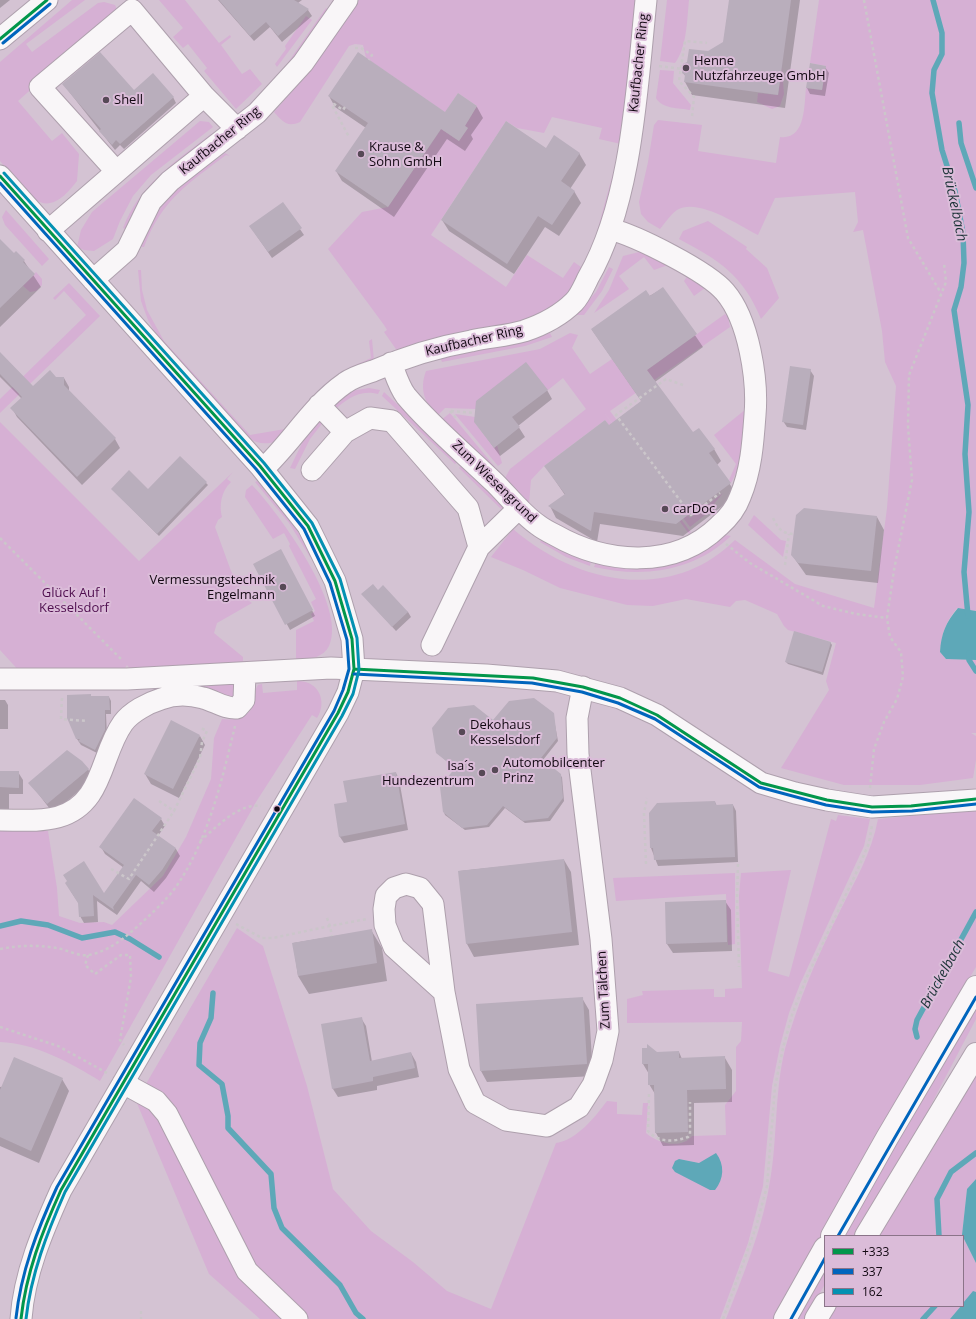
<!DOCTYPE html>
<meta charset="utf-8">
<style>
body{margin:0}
#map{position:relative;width:976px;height:1319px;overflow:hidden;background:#d4c3d3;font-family:"Open Sans",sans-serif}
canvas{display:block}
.legend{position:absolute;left:824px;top:1235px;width:140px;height:72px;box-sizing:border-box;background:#dbbcd9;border:1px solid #8b7489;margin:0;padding:5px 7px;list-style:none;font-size:12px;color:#120812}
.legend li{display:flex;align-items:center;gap:8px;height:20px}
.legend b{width:20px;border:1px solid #8b7489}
</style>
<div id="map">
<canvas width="976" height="1319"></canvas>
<ul class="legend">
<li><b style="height:5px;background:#02964b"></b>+333</li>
<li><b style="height:5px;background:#0065bd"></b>337</li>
<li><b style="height:5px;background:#0391b2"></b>162</li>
</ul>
</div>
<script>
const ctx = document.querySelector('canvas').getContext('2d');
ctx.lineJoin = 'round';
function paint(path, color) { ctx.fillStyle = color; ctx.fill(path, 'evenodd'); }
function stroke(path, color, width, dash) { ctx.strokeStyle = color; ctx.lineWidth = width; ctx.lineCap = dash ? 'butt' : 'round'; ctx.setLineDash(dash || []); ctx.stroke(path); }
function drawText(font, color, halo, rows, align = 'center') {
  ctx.font = font + ' "Open Sans",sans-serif'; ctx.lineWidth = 4; ctx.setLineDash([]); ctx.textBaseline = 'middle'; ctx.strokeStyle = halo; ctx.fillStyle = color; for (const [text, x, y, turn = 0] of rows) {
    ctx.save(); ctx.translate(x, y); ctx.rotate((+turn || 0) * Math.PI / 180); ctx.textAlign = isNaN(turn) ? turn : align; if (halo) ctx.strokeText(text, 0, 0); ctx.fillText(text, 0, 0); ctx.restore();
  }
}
paint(new Path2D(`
 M72,0H85L26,44L32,52L98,3L104,2L115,5L118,12L18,101L52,141L62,133L79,154L77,181C42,228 27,191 0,161V62Z
 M159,0H185L219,43L230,35L231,37L221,45L242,74L250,69L262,84L236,109L204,71L207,68L188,44L183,48L173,37L183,28Z
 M359,0H638L621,155L606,218L595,251L592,250L621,144L599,139L602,128L552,117L544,133L517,128L506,121L431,235L506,287L527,255L563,278L574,262L581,267L584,276C557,326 514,324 466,334C443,338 420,345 398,352L384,332L387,330L384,325L328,249L362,212L388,207L450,116L366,58L363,45L355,44L349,46L300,122C287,128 282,121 274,112L315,65ZM458,93L477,106L468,121L448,108ZM452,117L468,128L459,141L443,130Z
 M667,0H689C687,20 687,47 675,63L660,61Z
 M819,0H976V611L957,608C946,622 941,634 940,652L946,659L976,660V733H971L976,736V760L973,778L920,785H844L781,768L829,690L826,681L836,643L788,630L784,626L777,614L745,600L736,601L730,607L686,599L653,606L627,605L560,588L523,570L491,557L513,529C577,584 670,604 735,540L795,584L874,608L887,508L896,386L885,362L882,331L863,230L853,232L858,222L855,192L775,198L758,235C740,226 698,197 677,210C671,214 665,223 660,229L648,222L641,214L639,202L648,162L654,125L658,120L702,125L698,151L776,163L780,137C806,140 804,105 806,88L822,90L826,66L810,63Z
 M326,8L330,11L284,71H282Z
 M306,16L312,20L277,67L275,64L286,49L285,46Z
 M782,67L784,94L780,106L772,109L757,102L758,93L778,95Z
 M660,70L674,71L673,83L691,105L690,110C679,108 662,109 656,98Z
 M200,121L209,122L213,127L151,175L133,196L120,221L113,239L94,251L84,250L77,247L81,230L92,212Z
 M211,134L215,138L128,230L123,228C139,185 176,161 211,134Z
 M225,153L230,156L226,155C188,184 162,199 144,247H141C157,198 186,182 225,153Z
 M6,210L49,259L42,266L5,225L2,217Z
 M708,221L747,247L746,249L767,268L779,298L761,319C743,275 719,260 679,239L683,231Z
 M639,252L668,265L654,270L644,257L619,276L629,289L594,313L609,290L623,256Z
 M609,267L613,269L602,291L584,315H576L596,292Z
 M138,270H141L142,290L147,310L164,341L250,435L285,429C301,408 319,386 342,372C351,366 361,363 371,358L369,341L372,339L374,361L277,441C266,445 257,444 247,437L161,343L148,320L141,301Z
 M36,272L42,279V285L36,291L30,292L23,286Z
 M688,275L705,288L694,296L684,281Z
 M69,283L100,316L0,413V399L86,315L64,291L55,300L53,298Z
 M725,314L728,317L730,327L610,411L690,518L723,493L705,515L690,527L603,411L689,530L691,532L689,534L605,420L544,466L531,480L529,503L505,478L510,469L586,409L563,378L548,390L476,409L445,408L437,416C425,403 419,390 426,371L540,349L570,333L578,335L572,348L590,374L612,359L629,383Z
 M550,333L552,337L525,346L442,362L440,357L524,342Z
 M369,388L380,390L378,394C359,389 347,399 333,411L330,407L350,391Z
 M384,392L459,461L455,464L382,396Z
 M746,409C744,433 744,462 731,483L729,480L736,464L714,435Z
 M450,413L495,467H493L441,420Z
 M455,414L475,417V423L494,448L497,445L502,463L498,466Z
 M320,418L324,421L310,439L295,469L290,468L305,437Z
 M0,422L139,561L233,472L227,479L231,482C221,491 219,506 222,517L218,520L215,527L231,571L246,599L252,603L217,623L214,633L243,657V661L296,660V630L314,621L311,614L315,611L311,602L316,599L289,546L290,544L284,533L273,539L245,497L246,490L252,485C278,512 348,607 329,646C324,657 310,659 300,661L299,664L183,672L155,673L147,670H131L127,665L121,674L21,673L0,650Z
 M463,464L506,506L501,509L459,468Z
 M257,481L260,482L285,512L313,555L310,557L289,523L255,482Z
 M754,515L781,540L786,541L783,557L748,525Z
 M725,535L731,536C693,572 643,578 594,567L596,562L668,565L694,556Z
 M543,538L591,561L590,566L566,557L540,542Z
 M297,681C318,680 328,701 317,718L312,715L256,802L100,1081C71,1063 35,1043 0,1042V831H48L57,888L59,916L80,923L104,922L112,925L163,876L186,837L211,779L214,738L222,719C239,721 253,716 255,697C256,692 255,689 258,685L262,684L263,693L297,690Z
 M234,682L237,700L158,692V684Z
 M976,810V967L927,1049L774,1319H726C742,1279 762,1229 769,1187C778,1141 774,1094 785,1049C798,1001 818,955 840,911C855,881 872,852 878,819Z
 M838,815L870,819L864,846L800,984L789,1013L780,1046L772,1086L763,1186L748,1243L720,1319H260L209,1274L136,1101L237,928L263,946L307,1086L333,1189L371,1231L413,1262L447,1291L491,1309L556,1143C577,1140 595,1117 607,1101L617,1102V1114L642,1115L643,1103H648L646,1133C657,1143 681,1150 692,1136L726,1135L725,1105L736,1091V1047L741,1041L742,1022L627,1023V999L643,995L642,991L714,989V997H725V989L742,988L739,896L741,873L791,870L768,971L789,977L831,819L836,821ZM679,1159L699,1163L675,1172Z
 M735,873V944L728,945L726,894L616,901L613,878Z
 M976,1006V1019L913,1139L854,1236H843Z
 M976,1073V1179L967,1189L962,1236H878L941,1135Z
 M963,1238L976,1263V1292H973L963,1303Z
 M825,1268V1284L805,1319H797Z
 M835,1306H961L950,1319H828Z`), '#d6b0d4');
paint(new Path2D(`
 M958,608L976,611V660L946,659L940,652C941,634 946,622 958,608Z
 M716,1153C725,1165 724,1179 715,1190H710L675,1172L672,1168L675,1161L679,1159L699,1163Z
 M976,1179V1263L962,1235L967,1189Z
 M973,1291L976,1292V1319H950L961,1306H963V1303Z`), '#5ea8b8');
paint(new Path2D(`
 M0,0H10L0,8Z
 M218,0H302L298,3L308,10L312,16L282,42L270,27L254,41Z
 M730,0H800L785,108L692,95L685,82L686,77L683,73L709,52L724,43Z
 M825,67L829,73L825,96L810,94L807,88Z
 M63,84L173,97L176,103L124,149L120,145L115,150Z
 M458,95L477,107L483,118L471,135L473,139L465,151L447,139L394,217L342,181L336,171L366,128L335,107L329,96L446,113Z
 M546,149L579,153L586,165L570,189L574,191L581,203L559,236L545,227L514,274L449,231L442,220Z
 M283,204L304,235L272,258L254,232Z
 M0,240L14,254L16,252L24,261L41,287L0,327Z
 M663,288L703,347L655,382L693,434L714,449L721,461L717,465L737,495L683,536L600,524L597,542L556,518L550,506L565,495L545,466L609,426L642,402L592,330Z
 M0,354L33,387L55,378H64L69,387V391L115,439L120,448L82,485L17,417L12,408L22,399L0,377Z
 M810,370L814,376L806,430L787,427L783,421Z
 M547,390L552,399L518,426L525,437L500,456L475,422Z
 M180,457L208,485L159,536L114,491L148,490Z
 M877,517L884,530L878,583L806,575L792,555Z
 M284,556L315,616L290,630L255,564Z
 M378,591L408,612L411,617L396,631L363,595Z
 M830,642L832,645L823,675L788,664L786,662Z
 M109,697L111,701V714H106L107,735L97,753L81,745L77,739Z
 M0,700H5L8,705V729H0Z
 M553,714L558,741L543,760L562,777L564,801L550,821L525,823L505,808L489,827L465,830L445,815L444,812L456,769L436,752L493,722Z
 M200,736L205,745L179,798L151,784L145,774Z
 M88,769L93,779L53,813L30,783Z
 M0,772H18L23,780V794H9V812H0Z
 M396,773L399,779L408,830L344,843L340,837L335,805L348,803Z
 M715,802L717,806L733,805L736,811L738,862L658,866L651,848L650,814Z
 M161,819L165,826L158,836L176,849L180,856L166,878L154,892L141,881L117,915L97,901L98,922L84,923L80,916L79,904L70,890L104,894L124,868L105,854L101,847Z
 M564,860L571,872L579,945L474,957L467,944L459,871Z
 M725,901L731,910L732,951L673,953L667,944L666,903Z
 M371,930L382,948L387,981L309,994L298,976L293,943Z
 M582,998L589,1010L593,1076L487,1082L481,1071Z
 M361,1018L366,1026L372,1062L411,1053L416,1062L419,1077L377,1086V1090L338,1097L333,1089Z
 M679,1052L682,1059L725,1058L732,1070V1102L694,1103V1145L663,1146L656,1133L655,1094L649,1084V1074L643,1064L657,1053Z
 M62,1079L69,1091L39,1163L0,1146V1087Z`), '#0003');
stroke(new Path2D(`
 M933,0L942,33V54L934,70L932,93L942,150L955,191L963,233L964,263L961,287L954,310L968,405L965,454L969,512L964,572L968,616
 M959,123L961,143L976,188
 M969,653V660L976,671
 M0,926L21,921L48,925L82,938L115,932L130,939L159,957
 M213,993L211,1018L200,1043L199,1065L222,1084L228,1116V1128L271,1174L274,1208L282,1228L340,1285L356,1313L363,1319
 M917,1037L915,1029L917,1020L976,912
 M939,1236L937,1199L951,1172L976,1153
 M923,1319L935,1306`), '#5ea8b8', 5.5);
paint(new Path2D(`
 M219,0H294L309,9L278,36L266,22L250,36Z
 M729,0H791L778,95L684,82L685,75L682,73L683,64L687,62L689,49L708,51L723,42Z
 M100,52L134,90L153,73L174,97L120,144L116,140L112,145L99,131L101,129L62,84Z
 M358,52L445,112L458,93L477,106L465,126L468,128L459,141L441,129L388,207L335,171L368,123L328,96Z
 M810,63L826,66L822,90L806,88Z
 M506,121L546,148L554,135L580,153L561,181L575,191L552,225L538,216L507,264L441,220Z
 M283,202L302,228L268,252L249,226Z
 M0,239L14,253L16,251L25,260L23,262L35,274L0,308Z
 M663,287L697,334L647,370L693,432L699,428L715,449L709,453L731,483L676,524L594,512L591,531L548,506L565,494L544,466L605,420L609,425L641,401L591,329L646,290L650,296Z
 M0,352L33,386L50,370L56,377H64V385L116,438L77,477L10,408L22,397L0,374Z
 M526,362L548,390L512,417L520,427L494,448L474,422L476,401Z
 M790,366L811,369L803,425L782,422Z
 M180,456L207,482L157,534L111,489L129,470L148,489Z
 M804,508L877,516L871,571L798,563L791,555L796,515Z
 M281,549L313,610L285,625L253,564Z
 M373,584L378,590L383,585L408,612L392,627L361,594Z
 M794,631L831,642L822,672L785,662Z
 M91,694V696H109L110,710H105V730L95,750L78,741L80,739H76L67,718V695Z
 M534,698L554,713L557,738L541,758L561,774L563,798L548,818L523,821L503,806L487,825L462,828L443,812L440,787L455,768L436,753L432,728L448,708L474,705L493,720L509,701Z
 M171,720L200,735L173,789L144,774Z
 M67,750L82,761L89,769L47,804L28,783Z
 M0,771H19V788L0,787Z
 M396,772L405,824L339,837L334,804L347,802L343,781Z
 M134,798L162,818L152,831L176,848L162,870L149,885L136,875L113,907L114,910L93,895L94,916L79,917L78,903L65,883L67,881L63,875L84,861L104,893L124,865L99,847Z
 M715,801L716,805L733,804L735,857L654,860L653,848H650L649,813L657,803Z
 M564,859L572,932L466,944L458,871Z
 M726,900L727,942L666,944L665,902Z
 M372,929L377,963L298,976L292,943Z
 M583,997L587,1064L480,1071L476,1004Z
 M362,1017L370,1061L411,1052L415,1068L373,1077V1081L332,1089L321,1024Z
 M647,1044L657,1052L679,1051V1058L725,1056L726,1089L687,1090L688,1132L655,1133L654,1085H648V1064H642V1048H647Z
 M14,1057L63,1078L31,1151L0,1137V1090Z`), '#b9aebc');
const minor = new Path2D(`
 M0,39L47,0
 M116,171L40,87L132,10L204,96L237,129
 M0,176L260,466L308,526L335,581L352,639L354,669L348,692L338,713L61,1190C43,1230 24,1274 21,1319
 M48,231L204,96
 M93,280L127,250L151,201L170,181L257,113L303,63L347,0
 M391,363C395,373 399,387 406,396C432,427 465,454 495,483C509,497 522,514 538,525C543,529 549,532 555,535C606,564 674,570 719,526C727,519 736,508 740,497C751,471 753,443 755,415C758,380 749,320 725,292C707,271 637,236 610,229
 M319,405L345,432L370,418L392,421L468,508L479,547
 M263,469C292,442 312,406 345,383C353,377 364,374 373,371C405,357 437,347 471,341C488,337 507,336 524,331C542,325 561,315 574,302C580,296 584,286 588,278C632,202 637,87 646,0
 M312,470L345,432
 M432,645L479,547L519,508
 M0,679H127L331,668L486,675L557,681L620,698L657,715L761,783L795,793L827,800L872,807L976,800
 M0,820C19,820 40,822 58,817C104,804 100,755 123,723C131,712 148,703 161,699C174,694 189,694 203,698C215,701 225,709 237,708L244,700L245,673
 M444,992L394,947L385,925L384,909L386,896L394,888L406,884L420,888L433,904L444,992L459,1069L475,1103L506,1120L547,1126L579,1107L593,1085L602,1060L608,1031L601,939L578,754L577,718L583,687
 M123,1083L156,1101L167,1114L247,1271L297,1319`);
const major = new Path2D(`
 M832,1236L887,1138L976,987
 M866,1236L976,1054
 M785,1319L825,1248
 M816,1319L825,1304`);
stroke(minor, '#aea0ad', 23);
stroke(major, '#aea0ad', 24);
stroke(new Path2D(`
 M864,0L908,238L941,293
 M355,48H361L372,55L369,60
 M659,66L682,69
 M345,107L343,110L334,104L332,105L349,137
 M692,116L694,97L679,81L685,41L707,43
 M683,385L666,379L616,415L691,515L720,493
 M450,411L457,419
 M451,411L474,413
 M773,518C778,528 781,533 793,534
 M0,538L122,660
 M726,544L750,563L823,606L856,614L887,618
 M785,565L789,534
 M62,698L61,719L87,721
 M870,788L874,749L884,722L897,699L903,677L901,652L890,637L887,618L894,570L912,480L908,426L909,375L946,282L944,263
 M159,801L174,811L200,758L202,742L207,731L201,728
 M200,841C217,827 238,803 261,806
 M646,864L644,813L647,798
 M738,864L737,898L739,967
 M111,869L129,879L174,811
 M327,918L330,926L367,919
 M236,924L262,938H273L330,926L332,936
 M0,949C20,945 37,945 57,948C67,950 80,957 89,955C109,951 123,939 138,926C152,913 167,900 178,884C209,837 222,780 235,726
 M88,955L85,965L95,974L121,955H130L131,977L120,1040L124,1045
 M0,1027L58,1046L107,1073
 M649,1094L648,1131C659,1143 674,1142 688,1137L690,1134V1102
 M141,1311V1319
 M723,1319L756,1227L767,1186L775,1087L783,1048L792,1015L806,979L857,871L869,843L872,825`), '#cbc6ca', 2.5, [3, 3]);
stroke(minor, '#f9f6f8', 21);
stroke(major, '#f9f6f8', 22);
stroke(new Path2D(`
 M0,39L47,0
 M0,176L260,466L308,526L335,581L352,639L354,669L348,692L338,713L61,1190C42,1232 26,1273 21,1319
 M354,669L533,678L583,687L620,698L657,715L761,783L827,800L872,807L911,806L976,799`), '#02964b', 3);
stroke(new Path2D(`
 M3,43L50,4
 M0,183L256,469L304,529L330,583L347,640L349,669L343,690L334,711L57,1187C37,1230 21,1272 16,1318
 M354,674L532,683L582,692L618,703L655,719L759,787L826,805L872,812L912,811L976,804
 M838,1236L976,997
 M791,1319L825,1258`), '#0065bd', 3);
stroke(new Path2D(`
 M4,173L264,463L312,523L340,579L357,638L359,670L353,694L342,716L65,1192C47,1233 31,1274 26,1319`), '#0391b2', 3);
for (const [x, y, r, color] of [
 [686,68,4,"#564956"],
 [106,100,4,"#564956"],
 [361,154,4,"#564956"],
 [665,509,4,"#564956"],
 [283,587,4,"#564956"],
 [462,732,4,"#564956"],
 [495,770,4,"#564956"],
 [482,773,4,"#564956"],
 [277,809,3.5,"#120812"]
]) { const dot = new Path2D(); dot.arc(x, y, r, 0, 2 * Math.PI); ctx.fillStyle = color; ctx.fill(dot); stroke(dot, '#dbbcd9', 1.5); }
drawText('13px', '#120812', '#dbbcd9', [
 ["Henne",694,61],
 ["Nutzfahrzeuge GmbH",694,76],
 ["Shell",114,100],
 ["Krause &",369,147],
 ["Sohn GmbH",369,162],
 ["carDoc",673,509],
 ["Vermessungstechnik",275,580,"right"],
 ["Engelmann",275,595,"right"],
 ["Dekohaus",470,725],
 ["Kesselsdorf",470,740],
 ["Automobilcenter",503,763],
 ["Prinz",503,778],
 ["Isa´s",474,766,"right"],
 ["Hundezentrum",474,781,"right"]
], 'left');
drawText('13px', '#120812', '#dbbcd9', [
 ["Kaufbacher Ring",639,63,-84],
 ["Kaufbacher Ring",220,141,-39],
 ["Kaufbacher Ring",474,341,-13],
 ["Zum Wiesengrund",494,482,44],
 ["Zum Tälchen",604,990,-93]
]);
drawText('13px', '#4f0e4f', '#dbbcd9', [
 ["Glück Auf !",74,593],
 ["Kesselsdorf",74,608]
]);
drawText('italic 14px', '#193135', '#dbbcd9', [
 ["Brückelbach",954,204,78],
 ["Brückelbach",943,974,-61]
]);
</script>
